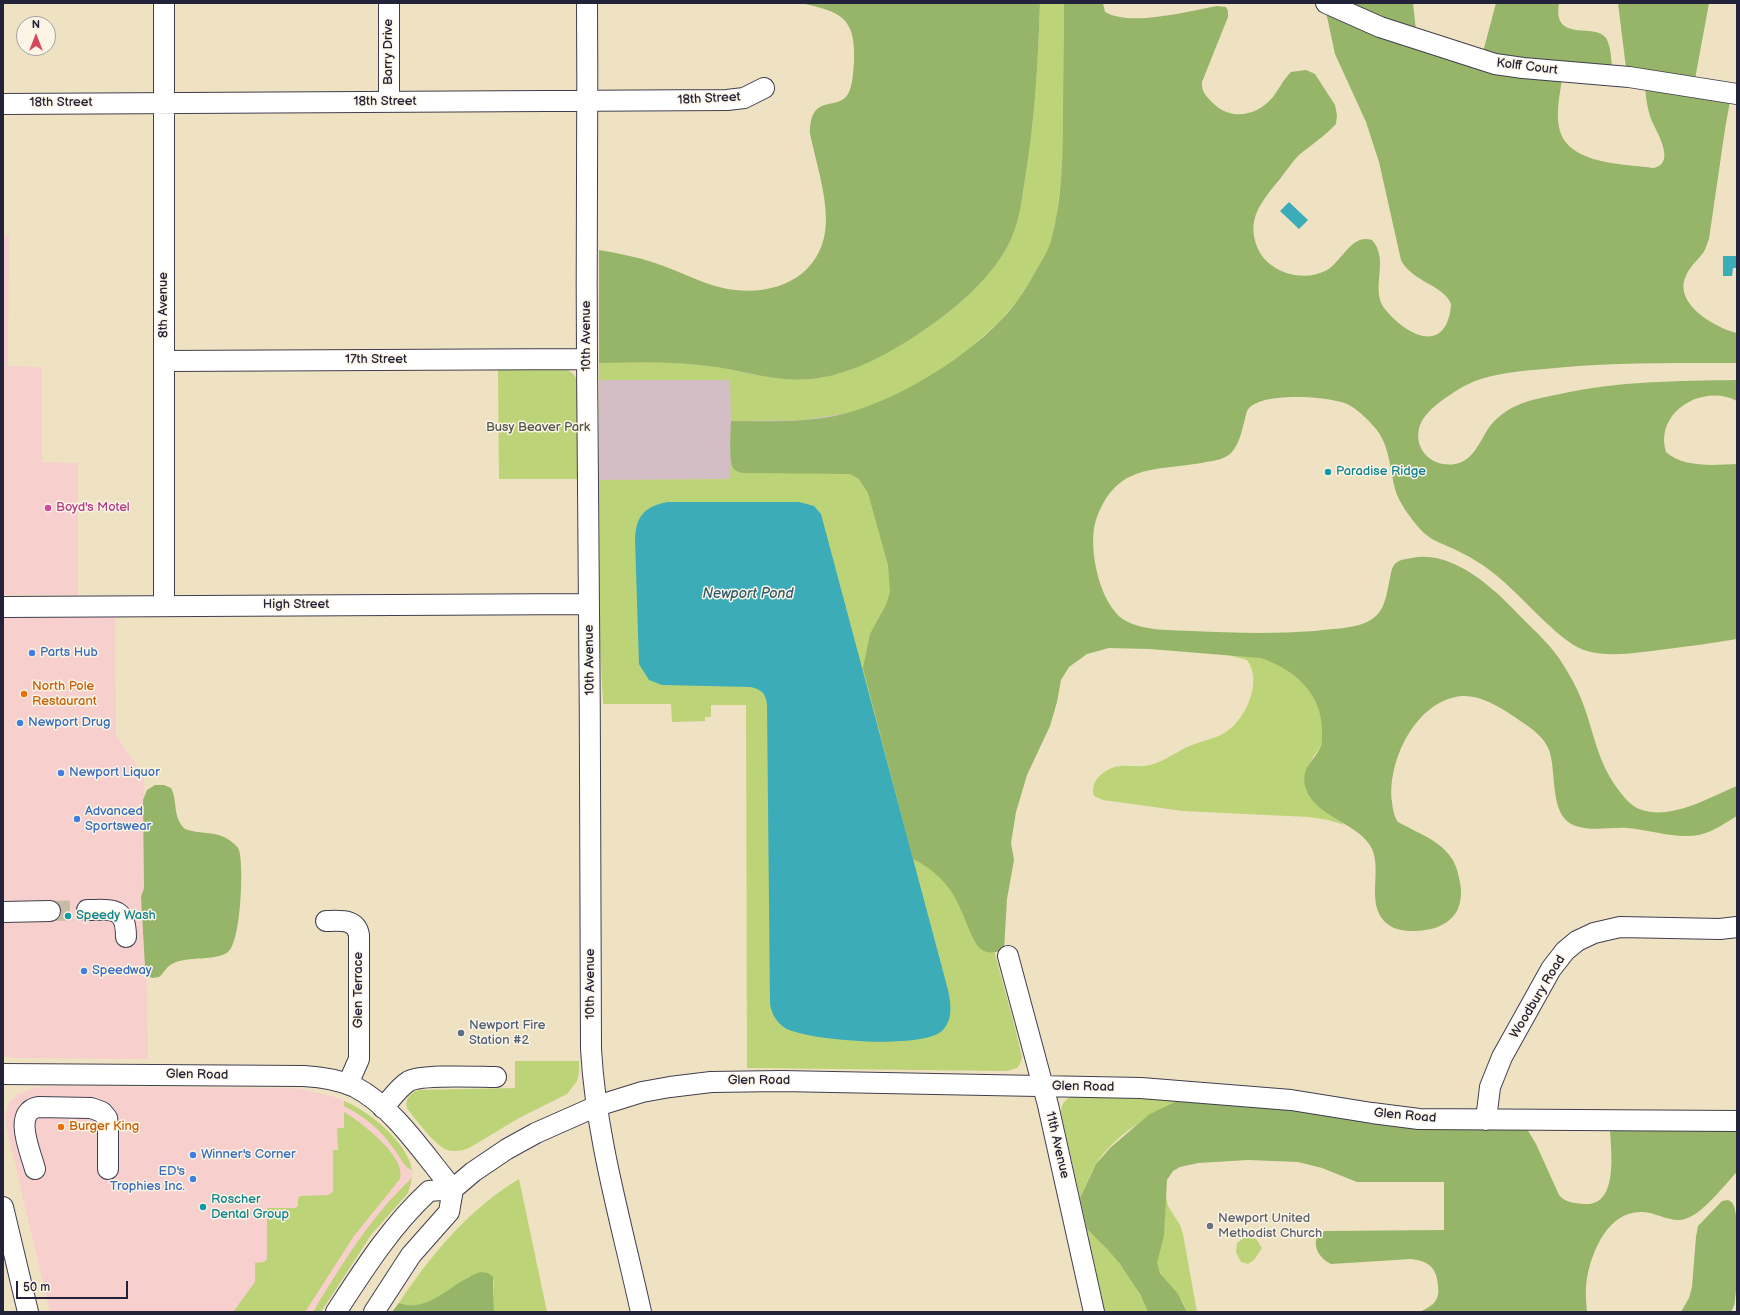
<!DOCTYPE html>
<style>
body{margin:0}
#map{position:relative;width:1740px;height:1315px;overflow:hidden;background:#eee2c2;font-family:"Balsamiq Sans",sans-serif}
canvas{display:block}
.frame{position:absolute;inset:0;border:4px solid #22223b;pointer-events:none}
.north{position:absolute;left:16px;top:16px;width:40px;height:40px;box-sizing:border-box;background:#fcf5e5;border:1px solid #a5a1a1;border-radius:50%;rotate:0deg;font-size:11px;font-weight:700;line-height:16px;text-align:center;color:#22223b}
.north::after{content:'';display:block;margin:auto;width:14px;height:18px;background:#d1495b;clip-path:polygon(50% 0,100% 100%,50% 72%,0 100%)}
.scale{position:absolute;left:16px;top:1281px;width:112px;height:18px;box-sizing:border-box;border:2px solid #22223b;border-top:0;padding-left:5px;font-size:12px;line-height:14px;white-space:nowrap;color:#22223b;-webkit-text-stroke:3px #fcf5e5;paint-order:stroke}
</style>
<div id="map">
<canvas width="1740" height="1315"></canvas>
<div class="frame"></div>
<div class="north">N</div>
<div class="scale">50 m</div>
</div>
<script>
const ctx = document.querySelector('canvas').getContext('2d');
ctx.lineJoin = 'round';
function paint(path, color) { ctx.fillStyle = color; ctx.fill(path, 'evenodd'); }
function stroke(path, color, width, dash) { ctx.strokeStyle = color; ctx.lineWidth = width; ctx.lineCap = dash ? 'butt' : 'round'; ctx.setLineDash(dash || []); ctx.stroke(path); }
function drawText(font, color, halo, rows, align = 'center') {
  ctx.font = font + ' "Balsamiq Sans",sans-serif'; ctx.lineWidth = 3; ctx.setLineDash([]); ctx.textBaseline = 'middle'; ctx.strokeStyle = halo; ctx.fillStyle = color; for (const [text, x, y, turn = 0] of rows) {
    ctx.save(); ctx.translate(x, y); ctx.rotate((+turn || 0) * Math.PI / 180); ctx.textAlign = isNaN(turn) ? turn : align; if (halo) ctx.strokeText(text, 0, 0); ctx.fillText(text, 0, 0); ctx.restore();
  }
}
paint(new Path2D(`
 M3,235H9L8,366L42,367V462L78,463V595H3Z
 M115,617L116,735L144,777L148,1059L16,1058L3,1056V618Z
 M53,1086L290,1088L301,1089L331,1096L345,1101L361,1109L388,1132L410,1160L412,1171L411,1186L408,1193L371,1235L321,1312H50L5,1122V1116L8,1104L17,1094L33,1088Z`), '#f7d0ce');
paint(new Path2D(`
 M599,363L834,364L867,479L599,480Z`), '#d2bec4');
paint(new Path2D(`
 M1040,3H1064L1063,164L1056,220L1052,239L1044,258L1018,300L1001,320L977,342L867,479L1014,1024L1022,1057L1020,1064L1017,1068L1007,1071L747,1068L746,705H711V717H705V721L672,722L671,704H603L600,645L599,480L730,479L731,457L732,465L743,473H846L853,475L859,479L848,413L803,420L731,421L730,380H599V363C635,363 672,361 708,366C743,370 773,382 810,379C847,376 885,355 917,335C952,312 995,277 1012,237C1020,219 1022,198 1025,179C1035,121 1038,62 1040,3Z
 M498,369H564C573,371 577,377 578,386V479H499Z
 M1228,655C1243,656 1258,656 1273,661C1305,674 1329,709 1321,743C1320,750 1315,753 1312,759C1307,766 1304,777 1306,785C1308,798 1334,817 1345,825L1328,820L1309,817L1183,811L1103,800L1094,796C1090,783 1100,773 1112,768C1123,764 1134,767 1145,766C1160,764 1173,754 1187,747C1198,742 1210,740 1221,735C1244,724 1264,682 1247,660Z
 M515,1061H579V1072L577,1081L567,1094L519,1118L469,1148C462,1151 455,1152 447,1150C435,1145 415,1119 407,1108C405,1099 410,1092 419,1090L515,1088Z
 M1073,1096H1109L1180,1100C1150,1115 1115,1134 1096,1164C1090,1175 1085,1187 1080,1198L1061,1112C1061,1104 1065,1099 1073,1096Z
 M344,1101C368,1110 408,1143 412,1170C405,1169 399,1155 394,1149C382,1131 364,1116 344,1106Z
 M344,1112C361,1122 407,1157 400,1179L354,1236L305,1312H233L255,1282V1263L264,1262L267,1259V1208H295L298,1206V1199L300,1196L328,1195L333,1192V1150H338L337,1128H344Z
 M412,1178L408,1193L371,1235L321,1312H313C342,1264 371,1216 412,1178Z
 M519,1179L547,1312H494V1281L469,1276C452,1290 422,1315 399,1303C429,1257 470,1208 519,1179Z
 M1165,1192L1168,1206L1180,1225L1183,1234L1197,1312H1187L1183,1303L1157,1268V1257L1164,1236Z
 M1087,1229C1112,1252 1136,1280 1148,1312H1105Z
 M1245,1237L1256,1239L1262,1248L1254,1260L1248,1264L1241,1262L1236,1252L1237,1243Z`), '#bdd377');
paint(new Path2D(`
 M801,3H1040C1038,62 1035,121 1025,179C1022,198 1020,219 1012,237C995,277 952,312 917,335C885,356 847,376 810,379C772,382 744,370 708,366C672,361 635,363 599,363V250C618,253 637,257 655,263C678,270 700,283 723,288C773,299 825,277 826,221C826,192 816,162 810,134C810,92 837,112 848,94C853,85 853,72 854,62C856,17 841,12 801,3Z
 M1064,3H1103L1105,12C1131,27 1188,11 1217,6L1226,7L1228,11V17L1202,82C1201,93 1208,98 1215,105C1233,121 1258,115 1273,97C1279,89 1283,80 1291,72L1306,70L1315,74L1335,105L1337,115L1336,124C1325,136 1311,145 1299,155C1292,162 1286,171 1280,179C1262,201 1245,219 1258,249C1269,273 1304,283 1327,270C1342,261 1352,233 1372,240C1390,260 1370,288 1384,308C1397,325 1431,352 1446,325C1449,318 1451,311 1451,304C1444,285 1412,282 1401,260L1379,162L1366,122L1335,54L1326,12L1562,78C1560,95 1555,115 1560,131C1570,165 1626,164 1654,168C1678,162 1654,129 1650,116C1647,107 1646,97 1645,87L1730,101L1725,129L1709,239C1707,243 1706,249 1703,253C1696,262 1689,267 1685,278C1675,305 1716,328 1737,333V363C1673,363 1608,362 1545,369C1521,371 1497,373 1475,381C1463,386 1454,392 1444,399C1435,405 1424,415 1420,425C1412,449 1432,468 1455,464C1474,461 1480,440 1490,426C1497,417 1508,409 1518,405C1531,399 1546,397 1560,394C1617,381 1678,381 1737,380V401C1703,383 1654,412 1666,452C1683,468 1715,465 1737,464V639C1714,643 1690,646 1667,649C1641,652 1612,658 1587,651C1564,646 1524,599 1504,582C1491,570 1475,559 1458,551C1444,544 1430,541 1419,528C1410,517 1399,503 1395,489C1390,470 1390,450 1379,433C1372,423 1358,409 1347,404C1328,396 1257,391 1247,411C1243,424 1241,443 1231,453C1225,459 1214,461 1206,462C1156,472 1117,461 1096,520C1087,547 1100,607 1126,621C1145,631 1172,630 1192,631C1233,633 1273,634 1315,631C1329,629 1344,629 1359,625C1385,617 1385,601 1390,578C1391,573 1392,566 1396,563C1400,559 1407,559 1412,558C1441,552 1471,571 1492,589C1502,597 1511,607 1520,616C1536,632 1553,647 1564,666C1570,676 1576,686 1580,696C1594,729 1595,757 1617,788C1624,797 1631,807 1642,810C1672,820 1710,797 1737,786V816C1725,823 1713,832 1699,835C1675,839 1651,830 1627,828C1610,827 1590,832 1573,825C1549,814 1557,772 1549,750C1544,738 1535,731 1525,724C1507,712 1485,695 1462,696C1416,700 1387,761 1392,802C1393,810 1394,816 1398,822C1425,837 1454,845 1459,878C1461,886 1462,894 1460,902C1457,919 1441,928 1425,930C1412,932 1395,932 1385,922C1366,903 1382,871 1372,849C1360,823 1316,818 1306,789C1299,766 1316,761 1321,745C1322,740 1322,735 1322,730C1322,693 1293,668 1260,658L1150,649L1109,648L1087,654L1069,667L1061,680L1057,702L1050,726L1027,775L1016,812L1011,843L1014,860L1007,899L1004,950C993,953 985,955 977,945C970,934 966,921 960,908C952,887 934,869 913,859L863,668L870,634L886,605L890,592L888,565L868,493L859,479L850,474L753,473C747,473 739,474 734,469C728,463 731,431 731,421C765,421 801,423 835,416C891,404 961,362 1001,320C1014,307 1025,290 1034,274C1041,262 1049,250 1052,237C1062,197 1063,155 1063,114C1063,77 1064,40 1064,3Z
 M1346,3H1413L1416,31Z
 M1496,3H1559C1552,44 1595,22 1606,38C1611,46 1611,58 1612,66L1523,60L1483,52Z
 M1618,3H1709L1695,79L1626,68Z
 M155,785H164L171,788C178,801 172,817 185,829C201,835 220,830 233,843C236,845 238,848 239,850C244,866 241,942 228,952C214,962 188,955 172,964C166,967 164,973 159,977L152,978L148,976L145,966L141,897L144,888L143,800L147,790Z
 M1179,1100L1527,1129L1536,1144L1559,1195C1566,1203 1574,1203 1584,1204C1619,1207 1611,1151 1610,1130H1737V1172C1724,1185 1703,1214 1685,1219C1671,1223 1658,1213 1643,1212C1609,1210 1592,1250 1587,1278C1585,1289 1586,1301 1587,1312H1420C1424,1310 1429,1307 1433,1304C1438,1299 1439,1293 1438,1286C1437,1268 1429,1261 1411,1259L1331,1264C1319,1258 1312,1246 1318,1234L1325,1231L1444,1230V1182H1357L1322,1168L1298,1162L1248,1160L1215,1162L1198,1163L1180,1167L1173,1171L1167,1180L1164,1236L1157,1263L1160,1273L1178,1294L1187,1312H1148L1140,1294L1120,1264L1107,1249L1087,1229L1080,1198L1096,1164L1110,1148L1139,1123L1150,1114Z
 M1728,1200C1730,1201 1732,1202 1733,1204C1740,1216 1738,1284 1735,1300C1735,1304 1733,1308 1731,1312H1681L1689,1298L1692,1287L1696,1237L1698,1226L1722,1201Z
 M481,1272L488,1273L493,1277L494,1312H392L399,1303C429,1315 456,1278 481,1272Z`), '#96b568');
paint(new Path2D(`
 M1289,202L1308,220L1299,229L1280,211Z
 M1723,256H1737V268H1733L1732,276H1723Z
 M668,502H799L814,506L821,514L948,990C951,1004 953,1019 943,1030C924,1050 808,1041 785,1028C776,1022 771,1013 770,1003L767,705C766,693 761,689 750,687L662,685L649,680L639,664L635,539C636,516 645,506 668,502Z`), '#3cacb8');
stroke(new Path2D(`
 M50,911L87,910`), '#c5bca7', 20, [20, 10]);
const minor = new Path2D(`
 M164,3V606
 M389,3V102
 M587,3C588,122 586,241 587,360C589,590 591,819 591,1049C596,1138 622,1225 641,1312
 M1326,3L1380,27L1495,64L1523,68L1629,77L1737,94
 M3,104L727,100L744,98L764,88
 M164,361L587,359
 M3,607L589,604
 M87,910C112,910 126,906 126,937
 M3,912L50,911
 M326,921C339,921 356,918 359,935V1059L348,1084
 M1008,956L1048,1105L1094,1312
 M3,1074L304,1076C322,1077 340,1080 355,1087C394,1107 425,1156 453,1189L449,1212L411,1255L374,1312
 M383,1108C391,1099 399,1087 409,1081C423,1074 478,1077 496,1077
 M1486,1120L1490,1087L1502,1057L1551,969L1565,951L1577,941L1594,933L1620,927L1720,929L1737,927
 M35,1169C31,1153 12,1112 38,1107L91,1108L102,1112L107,1118L108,1125V1169
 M3,1207L28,1312
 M336,1312C364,1269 391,1226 429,1191L453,1189L473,1172L507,1149L536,1133L597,1106L642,1092L670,1087L711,1082L781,1081L1141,1088L1291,1100L1372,1113L1419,1119L1737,1121`);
stroke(minor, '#413f4f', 22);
stroke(minor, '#fff', 20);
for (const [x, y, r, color] of [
 [1328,472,4,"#0f9aa8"],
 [48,508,4,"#d1479c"],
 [32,653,4,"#3f7fe0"],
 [24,694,4,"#e8710a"],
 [20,723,4,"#3f7fe0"],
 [61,773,4,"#3f7fe0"],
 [77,819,4,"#3f7fe0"],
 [68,916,4,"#0f9aa8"],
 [84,971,4,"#3f7fe0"],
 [461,1033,4,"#5c6f8a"],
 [61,1127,4,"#e8710a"],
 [193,1155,4,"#3f7fe0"],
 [193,1179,4,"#3f7fe0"],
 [203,1207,4,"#0f9aa8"],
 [1210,1226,4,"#6b7280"]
]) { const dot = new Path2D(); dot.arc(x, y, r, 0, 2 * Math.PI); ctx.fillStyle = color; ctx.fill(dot); stroke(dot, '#fcf5e5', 1.5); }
drawText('13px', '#22223b', '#fcf5e5', [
 ["Barry Drive",389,52,-90],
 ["Kolff Court",1527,67,7],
 ["18th Street",709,99,-3],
 ["18th Street",385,102],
 ["18th Street",61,103],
 ["8th Avenue",164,305,-90],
 ["10th Avenue",587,336,-90],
 ["17th Street",376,360],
 ["High Street",296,605],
 ["10th Avenue",590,660,-91],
 ["10th Avenue",591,984,-90],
 ["Glen Terrace",359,990,-90],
 ["Woodbury Road",1538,997,-59],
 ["Glen Road",197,1075,1],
 ["Glen Road",759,1081],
 ["Glen Road",1083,1087,1],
 ["Glen Road",1405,1116,5],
 ["11th Avenue",1057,1145,77]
]);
drawText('13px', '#50574d', '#fcf5e5', [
 ["Busy Beaver Park",538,428]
]);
drawText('13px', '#0d838f', '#fcf5e5', [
 ["Paradise Ridge",1336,472],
 ["Speedy Wash",76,916],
 ["Roscher",211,1200],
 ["Dental Group",211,1215]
], 'left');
drawText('13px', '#b23c85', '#fcf5e5', [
 ["Boyd's Motel",56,508]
], 'left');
drawText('13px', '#366cbe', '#fcf5e5', [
 ["Parts Hub",40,653],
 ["Newport Drug",28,723],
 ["Newport Liquor",69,773],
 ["Advanced",85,812],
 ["Sportswear",85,827],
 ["Speedway",92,971],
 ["Winner's Corner",201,1155],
 ["ED's",185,1172,"right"],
 ["Trophies Inc.",185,1187,"right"]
], 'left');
drawText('13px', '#c56008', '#fcf5e5', [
 ["North Pole",32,687],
 ["Restaurant",32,702],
 ["Burger King",69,1127]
], 'left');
drawText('13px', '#4e5e75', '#fcf5e5', [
 ["Newport Fire",469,1026],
 ["Station #2",469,1041]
], 'left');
drawText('13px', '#5b616d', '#fcf5e5', [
 ["Newport United",1218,1219],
 ["Methodist Church",1218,1234]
], 'left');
drawText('italic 14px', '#2c596d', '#fcf5e5', [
 ["Newport Pond",748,594]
]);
</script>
